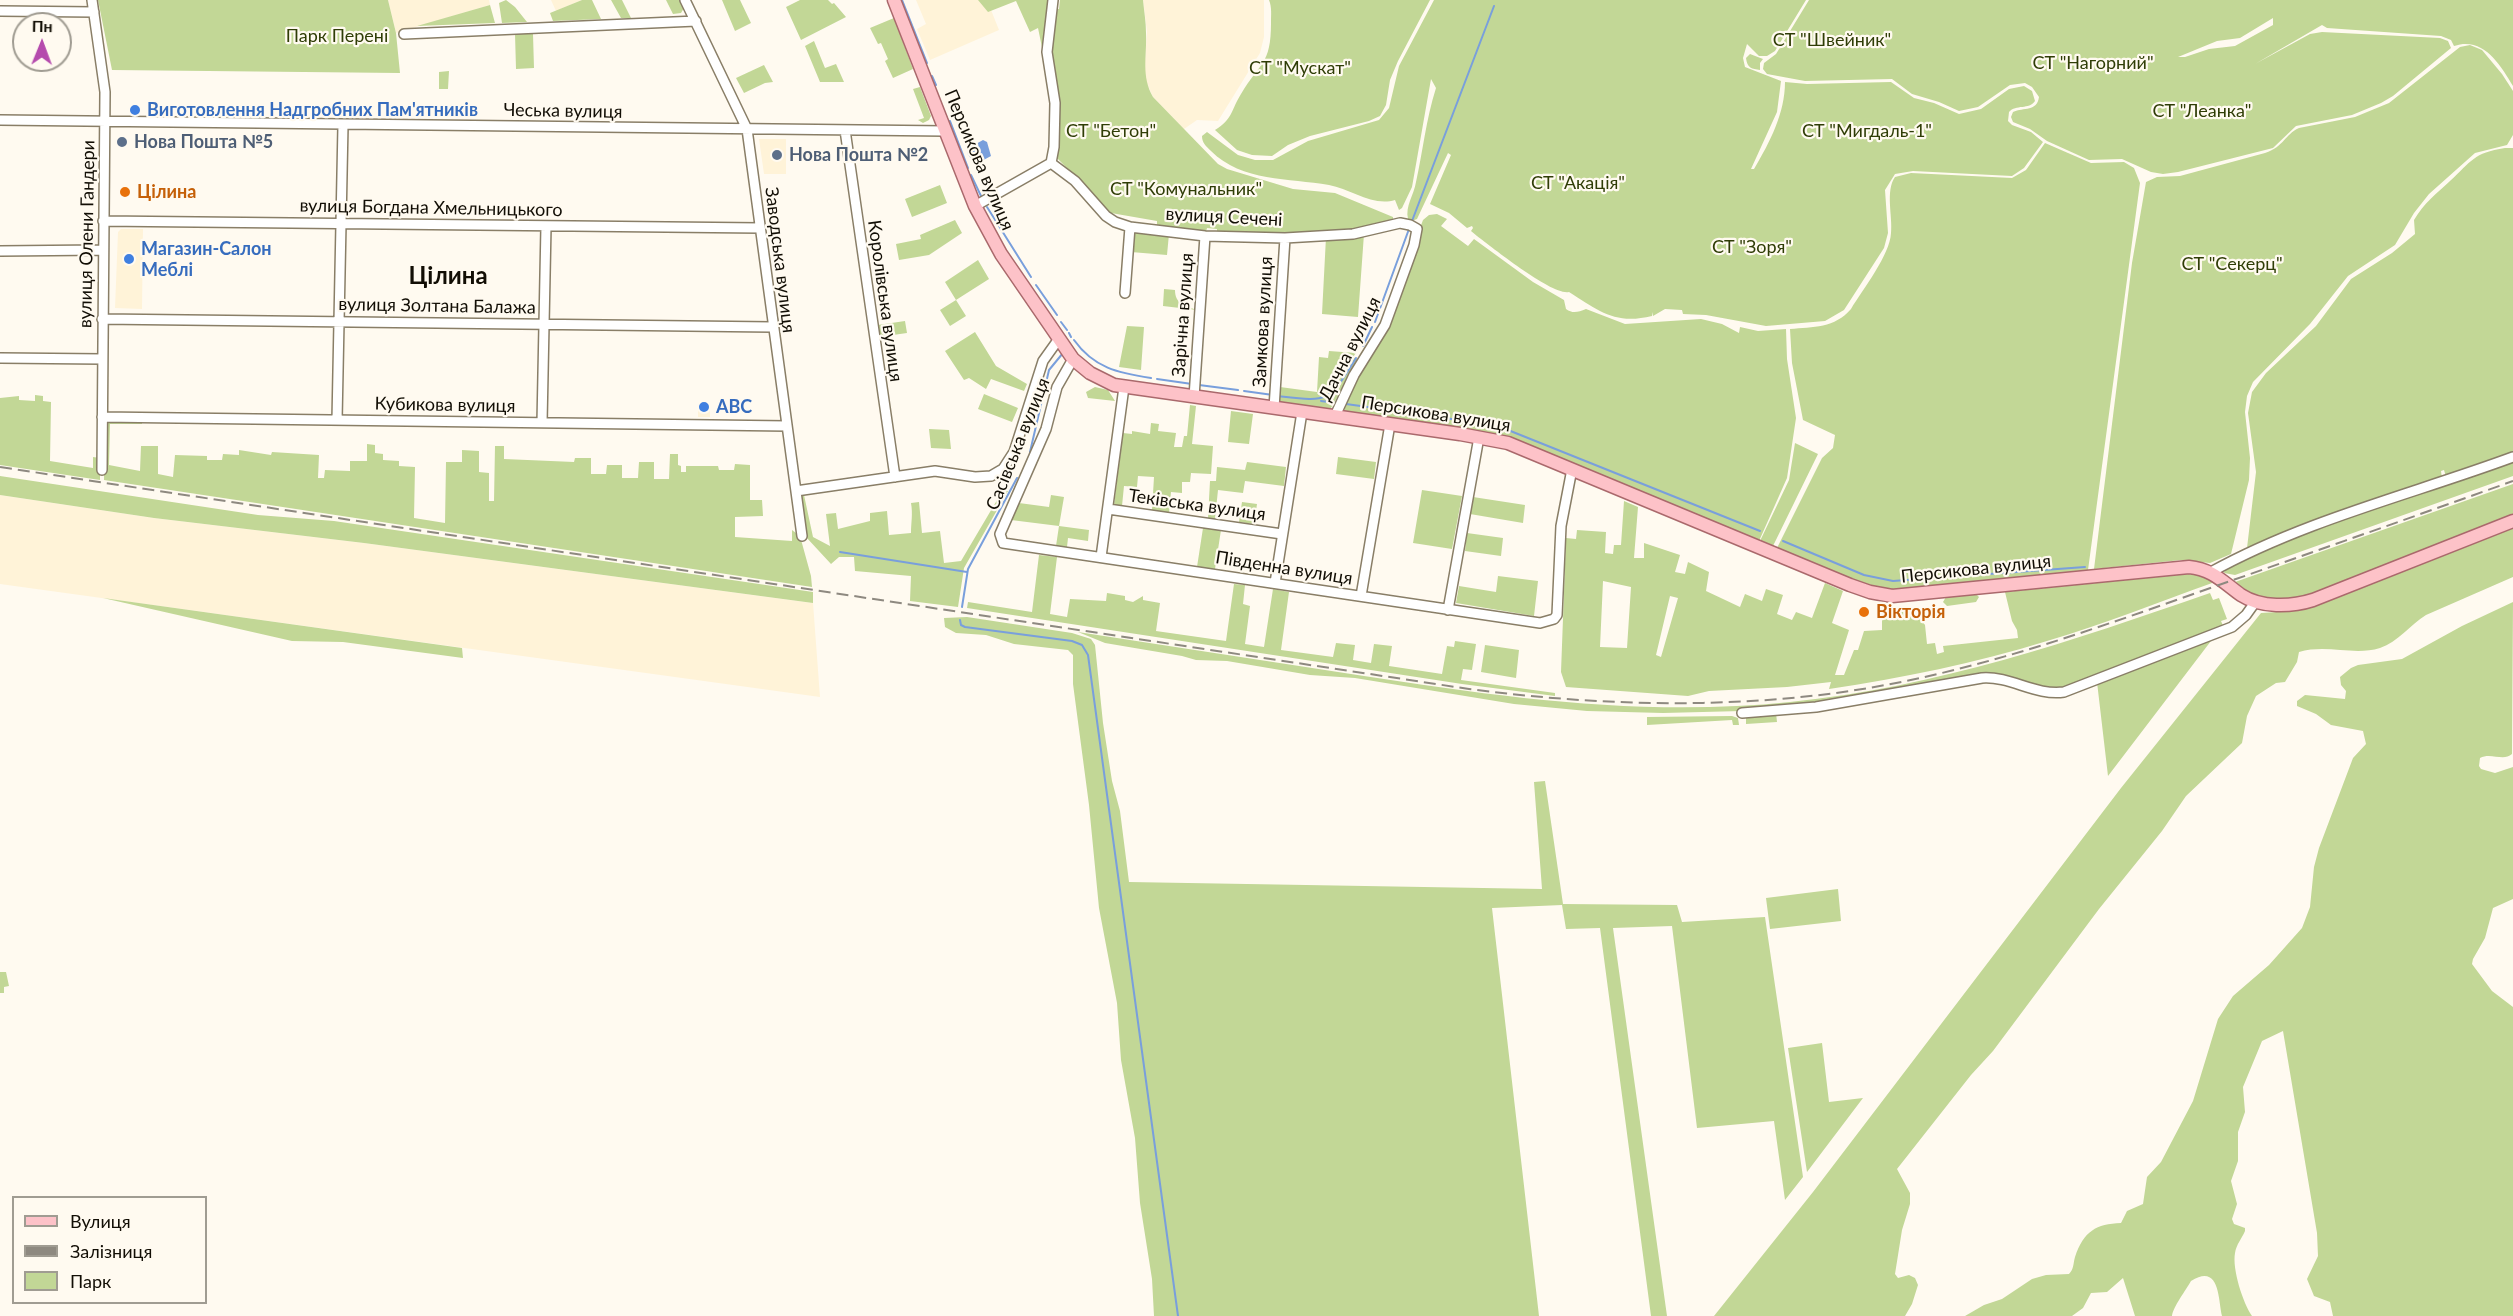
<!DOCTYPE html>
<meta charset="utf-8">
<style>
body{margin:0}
#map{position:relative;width:2513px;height:1316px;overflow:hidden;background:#fffaf0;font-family:Lato,sans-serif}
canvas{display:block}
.legend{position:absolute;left:12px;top:1196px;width:195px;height:108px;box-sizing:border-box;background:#fffaf0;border:2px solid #a09c92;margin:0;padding:8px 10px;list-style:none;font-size:18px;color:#120e05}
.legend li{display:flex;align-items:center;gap:12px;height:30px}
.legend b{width:30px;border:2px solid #a09c92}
.north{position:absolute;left:12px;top:12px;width:60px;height:60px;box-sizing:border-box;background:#fffaf0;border:2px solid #a09c92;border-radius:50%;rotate:1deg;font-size:16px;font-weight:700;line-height:24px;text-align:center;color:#120e05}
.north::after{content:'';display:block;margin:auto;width:21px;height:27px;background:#b54bad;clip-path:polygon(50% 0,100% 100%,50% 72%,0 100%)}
</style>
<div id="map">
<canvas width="2513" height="1316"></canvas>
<ul class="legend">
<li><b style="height:8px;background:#fdc2c8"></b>Вулиця</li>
<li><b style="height:8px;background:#8e8980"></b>Залізниця</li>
<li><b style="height:16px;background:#c2d796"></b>Парк</li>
</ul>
<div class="north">Пн</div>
</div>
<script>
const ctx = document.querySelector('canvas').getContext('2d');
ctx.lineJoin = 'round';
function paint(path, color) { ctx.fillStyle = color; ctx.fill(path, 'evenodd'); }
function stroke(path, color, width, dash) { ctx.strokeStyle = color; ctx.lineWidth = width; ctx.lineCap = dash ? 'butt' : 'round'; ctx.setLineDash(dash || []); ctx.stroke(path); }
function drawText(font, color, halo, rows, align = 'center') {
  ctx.font = font + ' Lato,sans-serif'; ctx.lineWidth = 4.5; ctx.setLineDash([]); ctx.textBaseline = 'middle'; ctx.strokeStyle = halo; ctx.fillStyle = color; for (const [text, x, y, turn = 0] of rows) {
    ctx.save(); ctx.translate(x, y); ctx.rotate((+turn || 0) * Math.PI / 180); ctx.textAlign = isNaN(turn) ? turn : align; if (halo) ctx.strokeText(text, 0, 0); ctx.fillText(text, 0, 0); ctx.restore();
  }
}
paint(new Path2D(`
 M388,0H489L490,5L396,33Z
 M551,0H582L556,11Z
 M916,0H987L999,30L930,60L917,29L926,24Z
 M1143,0H1264V37L1260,53L1218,121L1197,120L1184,129L1153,97L1144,77L1147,32Z
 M759,139H786V174H764Z
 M121,229H143L142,309L115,308L118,232Z
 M698,403H710V417H698Z
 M0,495L154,518L364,543L813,603L820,697L0,584Z`), '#fff3d8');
paint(new Path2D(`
 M98,0H388L396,33L400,73L112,70Z
 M506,0L515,7L527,22L502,23L499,3Z
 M582,0H592L601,19L553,21L550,13Z
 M611,0H622L631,18H621Z
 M666,0H680L684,8L681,13L673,14Z
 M722,0H740L751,23L735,31Z
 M800,0H828L832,4L834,3L846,17L801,40L786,7Z
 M978,0H1051L1045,62L1038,28L1030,32L1016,1L988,12Z
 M1060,0H1143C1144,11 1146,22 1146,33C1147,57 1141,76 1153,97L1218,164L1227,169L1293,189L1335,193L1393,217V221C1333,236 1280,233 1217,231V229L1207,228L1206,232L1157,225V221L1111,213L1057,158L1050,58L1055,9H1059Z
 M1269,0H1430L1398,61L1390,80L1386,105L1380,116L1369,121L1310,136L1288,145L1272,156L1252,155L1237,150L1215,130C1233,119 1231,110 1241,94C1260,62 1271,65 1271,23C1271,15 1272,7 1269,0Z
 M1434,0H1806L1775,51L1767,56H1759L1747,44L1743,58L1745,67L1781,81L1777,112L1751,169H1754C1770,142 1785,113 1785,82L1807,84L1891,82L1914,98L1934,103L1959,114L1981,109L2009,89L2024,86L2032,91L2035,101C2029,110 2016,104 2009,112L2008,121L2012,125L2031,132L2043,142L2024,168L2012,176L1913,171L1895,174L1885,190L1888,233L1884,248L1844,310L1825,321L1766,326L1706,315L1683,314L1682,310L1665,309L1653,316V312L1652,316C1615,325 1599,311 1569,292C1553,296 1493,248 1477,236L1471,231L1473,228L1472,226L1467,228L1449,213L1430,204L1451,155L1448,153L1417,219L1412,221L1408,219C1405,206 1414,195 1416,182C1423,151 1426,119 1436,88L1431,79L1412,187L1402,208L1399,210L1395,200C1373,207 1351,189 1329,185C1289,178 1242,182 1211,151C1206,146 1202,143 1202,136L1207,132L1238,155L1255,160H1273L1308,141L1379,120L1389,108L1399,66Z
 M1809,0H2513V86C2500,64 2483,36 2454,46L2451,40L2441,36L2327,28L2322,25L2255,64L2310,34L2322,32L2440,38L2448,41L2451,48L2393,96L2381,103L2352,115L2296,126L2273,148L2178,172L2163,174L2151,172L2122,159L2089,160L2047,141L2030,129L2013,122L2011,117L2013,112C2024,107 2037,112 2039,97L2032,87L2025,83L2010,85L1978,107L1959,111L1939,102L1912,94L1892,79L1805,81L1767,74L1763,69L1764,63L1776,54ZM2273,18V25L2235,46L2209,49L2185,57H2178L2217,41L2240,38Z
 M490,5L495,23L417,26Z
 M894,18L913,69L893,78L885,61L888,59L881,43L878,44L870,28Z
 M515,34H533L534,68L516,69Z
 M814,41L825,68L836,64L844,82H820L805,46Z
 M2470,45L2482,50L2502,74L2513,91V135L2507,145L2475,153L2429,194L2414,213L2395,245L2348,276L2310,324L2253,382L2247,396L2245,412L2250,458L2249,480L2231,554L2210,563L2181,560L2094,569L2132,263L2146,182L2157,177L2180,176L2265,153C2285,146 2284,135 2299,128L2355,117L2389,103L2460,47Z
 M1750,54L1763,59L1760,63V70C1752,69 1747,68 1746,58Z
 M764,65L773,82L765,83L744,93L736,78Z
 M449,71L448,89H439V72Z
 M920,87L931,116L929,120L923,123L918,120L924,118L913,89Z
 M2045,143L2091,163L2124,162L2134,168L2140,183L2088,570L1900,592L1871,587L1777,548L1822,458L1833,448L1835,435L1803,420L1792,363L1790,329C1813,327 1835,328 1851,309C1863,289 1890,255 1891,233C1893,217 1885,191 1895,177L1911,173L2012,178L2026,170Z
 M2505,148H2513V454L2446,477L2444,470L2441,471L2442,478L2247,548L2256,472L2248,413L2252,392L2266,373L2316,326L2351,279L2392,253L2415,234L2414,220C2424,203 2436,194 2450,181C2472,161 2473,153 2505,148Z
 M940,185L947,203L912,217L905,199Z
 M1437,214L1447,219L1441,226L1468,246L1474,239L1533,282L1564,300L1566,309C1573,314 1578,312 1586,309L1625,324L1701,319L1722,324L1739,333L1740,327L1758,331L1786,329L1787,359L1796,418L1787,478L1759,541L1518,443L1344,411L1351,388L1378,341L1423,220L1429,215Z
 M955,220L962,233L929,255L899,260L896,244L921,239L920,235Z
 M1132,230L1169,234L1167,255L1131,252Z
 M1364,234L1358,317L1322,314L1326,237Z
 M978,260L989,279L956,300L966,316L950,326L940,310L956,300L945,282Z
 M1164,289L1175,290C1175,304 1185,306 1197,310L1163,306Z
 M905,321L907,333L879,337L878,325Z
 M1127,326L1144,327L1141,370L1119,367Z
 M975,332L996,366L1027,384L1024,391L991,379L986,389L969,378L964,380L945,351Z
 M1329,351L1356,353L1353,357L1359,360L1331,408L1325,409L1280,403V387L1317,392L1319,357L1328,358Z
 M1095,387L1108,390L1115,401L1088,398L1086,392Z
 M984,394L1018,408L1012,422L978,409Z
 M35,395L43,396V401L51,402L50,461L93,468V457L100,458V480L0,465V398L19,396V400L35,401Z
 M1190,405L1196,406L1192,444L1213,446L1211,474L1191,473L1190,482H1182V493L1171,492L1169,513L1152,510L1154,477L1138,476L1137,487L1124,486L1122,506L1114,505L1123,433L1132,434V431L1150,434L1151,423L1159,424L1158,431L1176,433L1174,447H1182L1184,436H1187Z
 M1231,411L1253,414L1249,444L1228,442Z
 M105,422H142V424H110L109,465L140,471L141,446H158V474L173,477L175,455L207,456V460H222L223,454L239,455V450L271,455L272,452L319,455L318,478H324L325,470L350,471V461H367V444L375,445V453L383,454V460L399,461V466L415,467L414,518L445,523L446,462H462V450L479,451V472L489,473V501H494L495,446H504V459L574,462L575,458H591V474H606L607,465H622V478H638L639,462H654V479H669L670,454H678V465L681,466V472H686V466H718L719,470H734L735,464L750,465V500H762L763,516L735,517V537L792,541V530L800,536L811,576L812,587L104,480Z
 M929,429L949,430L951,449L931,448Z
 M1795,443L1818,454L1773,546L1760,541L1789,480Z
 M1338,457L1376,462L1374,479L1336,474Z
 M2513,460V476L2235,575L2224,573L2226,567L2312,530Z
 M1247,462L1286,467L1284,486L1245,481L1243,493L1218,490L1215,519L1208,518L1210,481H1216L1217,467L1245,470Z
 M0,476L258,515L334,521L813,592V603L364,543L154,518L0,495Z
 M2513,484V517L2299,600C2275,600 2253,601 2235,582Z
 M1003,490L1008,491L964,568L958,607L910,601L911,576L855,571L854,557H839L831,564L806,537L799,496L804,495L813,537L830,546L826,514L836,513L838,529L870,521V513L887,511L889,535L911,533C911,523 913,514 911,503L919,502L922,533L940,531L944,563L961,561Z
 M1422,490L1462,496L1452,549L1413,543Z
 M1051,495L1064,497L1059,526L1089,530L1088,541L1068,538L1067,547L1056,546L1059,526L1011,520L1019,503L1049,507Z
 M1473,497L1525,505L1523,523L1470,514Z
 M1624,501L1638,507L1634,558H1644V543L1680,555L1675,572L1685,574L1688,562L1709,572L1706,591L1740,607L1745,594L1762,601L1766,589L1783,595L1777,614L1792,620L1796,612L1812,618L1825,583L1843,591L1832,623L1849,630L1835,675H1844L1854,650H1858L1864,631L1882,630V607H1912L1925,625L1927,644L1935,643L1937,654L1944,652L1943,646L2018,638L2017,630L2012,621L2005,592L2188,574L2206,576L2215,582C2159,602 2104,624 2047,641C1976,663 1902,678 1829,689L1831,682L1787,687L1709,691L1688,696L1566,687L1561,672L1566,538L1576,539L1577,530L1606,532L1605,553L1613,554L1614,545H1621ZM1603,581L1631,587L1627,648L1600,647ZM1670,596L1678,598L1661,657L1656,655Z
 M1242,502L1257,504L1254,524L1239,522Z
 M2513,527V577L2426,615C2410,625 2398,642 2380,648C2354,656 2327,644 2299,652L2297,662L2285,682L2276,683L2256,696L2247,716L2242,743L2186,796L2162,831L2099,909L1993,1051L1971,1075L1897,1169L1910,1193V1204L1902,1230L1895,1274L1898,1278L1909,1275L1915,1278L1918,1285L1912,1304L1905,1316H1714L1813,1192L2121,788L2261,613L2293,611L2315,605Z
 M1203,528L1221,530L1215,569L1197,567Z
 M1467,533L1503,538L1501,556L1465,551Z
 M1039,555L1057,557L1050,614L1067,617L1070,599L1106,601L1107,593L1125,596V600L1133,602L1143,596V600L1160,603L1156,631L1226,641L1234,584L1245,585L1243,604L1250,606L1245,644L1264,647L1273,589L1289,592L1281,650L1333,657L1336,643L1355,645L1353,660L1371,663L1374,644L1392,646L1389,666L1442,674L1447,646L1454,647L1455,641L1476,644L1472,670L1463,669L1461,680L1555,693V696L1462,684L967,608L968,602L1032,612Z
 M1498,576L1538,581L1534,616L1456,603L1459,586L1496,592Z
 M1975,593L1979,597L1976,602L1947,606L1943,602L1946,597Z
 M2210,593L2213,600L2219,598L2227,619L2221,621L2224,628L2054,691L2005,676L1818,705L1742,711L1663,713L1587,711L1514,704L1355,678L1310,675L1227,661L1196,660L1182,656L1105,643L1078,632C1173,647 1269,661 1364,676C1506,698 1647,717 1790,702C1937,687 2072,641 2210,593Z
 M103,598L462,648L463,658L343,642L292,641Z
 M2513,602L2512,754C2503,762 2491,752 2480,758L2479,766L2481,769L2495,773L2513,767V899L2493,908L2485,938L2473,959L2472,964L2492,991L2513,1007V1316H2333L2330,1302L2314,1296L2307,1279L2318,1256L2317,1233L2283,1031L2262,1041L2243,1087L2245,1112L2238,1132V1161L2231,1181L2237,1204L2232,1219L2234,1224L2245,1228V1231C2242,1238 2236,1245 2235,1253C2232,1269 2243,1303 2252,1316H2222C2218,1299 2220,1263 2191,1281C2186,1290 2173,1307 2172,1316H2135L2123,1278L2107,1292L2091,1293L2083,1308L2072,1316H1965L1984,1305L2002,1299L2032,1279L2046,1275L2069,1274C2074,1269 2073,1264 2075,1257C2084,1231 2096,1224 2121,1223L2127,1211L2143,1204L2147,1177L2161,1162L2193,1101L2218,1019L2233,996L2269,965L2302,928L2310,907L2314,867L2319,848L2353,758L2366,744L2363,731L2331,725L2316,714L2297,706V701L2305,695L2345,699L2346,691L2341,685L2340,677L2351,668L2358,665L2402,659L2462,626Z
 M967,617L1072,633L1091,639L1095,645L1103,723L1112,781L1120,811L1129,882L1542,889L1534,782L1545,781L1563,904L1677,905L1682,922L1765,917L1803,1177L1785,1200L1774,1121L1697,1128L1672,926L1613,928L1667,1316H1651L1600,928L1566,929L1562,905L1492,908L1539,1316H1154L1152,1279L1140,1203L1135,1138L1121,1060L1117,1003L1099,908L1089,805L1073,684V655L1068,650L1014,644L986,635L956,633L945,627L944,618Z
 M2214,637L2108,776L2097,682Z
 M1485,645L1519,650L1516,678L1481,672Z
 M1776,713L1777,722L1746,724V716Z
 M1732,716L1738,718L1739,725H1733L1732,720L1647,725V717Z
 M1838,889L1841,921L1770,929L1766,898Z
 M0,972H6L9,986L4,987V993H0Z
 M1822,1043L1829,1102L1863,1098L1807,1172L1788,1048Z`), '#c2d796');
paint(new Path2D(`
 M983,140L987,142L991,156L976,164L968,155L967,149Z`), '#799fdc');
stroke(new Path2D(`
 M902,0L927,63
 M932,76L936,85
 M950,121L968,168
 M971,175L981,196
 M987,207L1031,277
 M1412,221L1494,6
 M1036,285L1057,315
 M1061,322L1067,330
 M1375,322L1409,229
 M1069,333L1071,337
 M1074,340C1094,368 1118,373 1151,378
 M1363,346L1372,327
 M1157,379L1192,384
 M1199,385L1238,390
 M1244,391L1273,395
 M1278,396C1329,402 1328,403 1356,358
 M1321,401L1336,403
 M1346,404L1441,417L1508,430L1760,531
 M1030,452L1049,370L1063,353
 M1783,541L1864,575L1893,581L2085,567
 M840,552L967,572
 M962,607L968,569L1017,478
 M960,620L961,625L965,627L1072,641L1082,645L1088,655L1178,1316`), '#799fdc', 2);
const minor = new Path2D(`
 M92,0L105,92L102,470
 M685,0L747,129L802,536
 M0,11L94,12
 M404,34L696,21
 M0,120L945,131
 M845,130L895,477
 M1051,163L1075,181L1106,216L1115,222L1130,227L1205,236L1285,238L1353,234L1400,223L1410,225L1417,229L1414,245L1385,325L1354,375L1335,416
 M1051,163L1054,147L1055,103L1047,52L1053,0
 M975,206L1051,163
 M103,221L760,228
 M0,251L102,250
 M1125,293L1130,227
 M102,319L772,327
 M0,358L102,359
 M1073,359L1057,387L1046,429L1000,534L1003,543L1540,623L1554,619L1557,615L1561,526L1572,469
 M1194,397L1205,236
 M1274,408L1285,238
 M102,417L787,426
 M337,420L343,125
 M542,423L546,226
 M796,491L935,471L975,477L991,476L1003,469L1014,452L1043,361L1058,340
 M1108,509L1282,534
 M1101,557L1124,387
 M2211,572C2305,520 2413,494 2513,457
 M1275,583L1302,412
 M1361,596L1390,424
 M1448,610L1479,437
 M1742,713L1816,707L1982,678C2011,676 2035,696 2064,692L2232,627L2246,615L2256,601`);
const major = new Path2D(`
 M894,0L975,206L1001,254L1073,359L1090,373L1114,385L1460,434L1508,443L1850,585L1870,592L1892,596L2189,567C2212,569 2223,582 2241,595C2261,608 2291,607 2313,600L2513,521`);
stroke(minor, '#897e67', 12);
stroke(major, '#aa696c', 15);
stroke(minor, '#fff', 9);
stroke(major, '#fdc2c8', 12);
stroke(new Path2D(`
 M0,467L1469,689C1592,705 1714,709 1836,693C1961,676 2078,635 2196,593C2302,556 2407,519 2513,481`), '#8e8980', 2, [12, 6]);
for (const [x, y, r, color] of [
 [135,110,6,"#3f7fe0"],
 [122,142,6,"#5c6f8a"],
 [777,155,6,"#5c6f8a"],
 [125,192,6,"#e8710a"],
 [129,259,6,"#3f7fe0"],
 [704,407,6,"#3f7fe0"],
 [1864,612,6,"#e8710a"]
]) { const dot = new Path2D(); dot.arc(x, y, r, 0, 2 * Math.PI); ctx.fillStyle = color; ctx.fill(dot); stroke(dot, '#fffaf0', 2); }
drawText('18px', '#2f3d06', '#fffaf0', [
 ["Парк Перені",337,36],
 ["СТ \"Швейник\"",1832,40],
 ["СТ \"Нагорний\"",2093,63],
 ["СТ \"Мускат\"",1300,68],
 ["СТ \"Леанка\"",2202,111],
 ["СТ \"Бетон\"",1111,131],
 ["СТ \"Мигдаль-1\"",1867,131],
 ["СТ \"Акація\"",1578,183],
 ["СТ \"Комунальник\"",1186,189],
 ["СТ \"Зоря\"",1752,247],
 ["СТ \"Секерц\"",2232,264]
]);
drawText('bold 18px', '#366cbe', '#fffaf0', [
 ["Виготовлення Надгробних Пам'ятників",147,110],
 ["Магазин-Салон",141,249],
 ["Меблі",141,270],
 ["ABC",716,407]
], 'left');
drawText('18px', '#120e05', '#fffaf0', [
 ["Чеська вулиця",563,111,1],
 ["Персикова вулиця",979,160,67],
 ["вулиця Богдана Хмельницького",431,208,1],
 ["вулиця Сечені",1224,217,3],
 ["вулиця Олени Гандери",87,234,-89],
 ["Заводська вулиця",780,260,83],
 ["Королівська вулиця",885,301,82],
 ["вулиця Золтана Балажа",437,306,1],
 ["Зарічна вулиця",1183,315,-86],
 ["Замкова вулиця",1263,322,-87],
 ["Дачна вулиця",1350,349,-63],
 ["Кубикова вулиця",445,405,1],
 ["Персикова вулиця",1436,414,9],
 ["Сасівська вулиця",1018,444,-68],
 ["Теківська вулиця",1197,505,8],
 ["Південна вулиця",1284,568,9],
 ["Персикова вулиця",1976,569,-6]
]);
drawText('bold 18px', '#4e5e75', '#fffaf0', [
 ["Нова Пошта №5",134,142],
 ["Нова Пошта №2",789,155]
], 'left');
drawText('bold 18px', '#c56008', '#fffaf0', [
 ["Цілина",137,192],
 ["Вікторія",1876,612]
], 'left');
drawText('bold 24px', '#120e05', '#fffaf0', [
 ["Цілина",448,276]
]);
</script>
